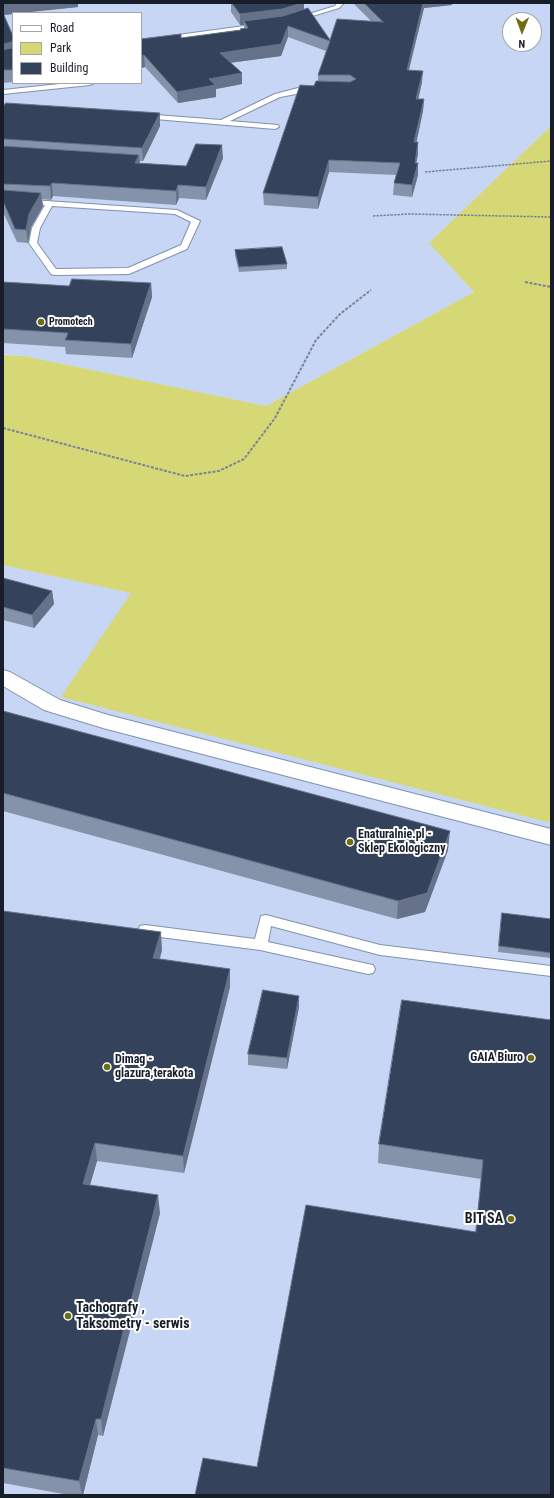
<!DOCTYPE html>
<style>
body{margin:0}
#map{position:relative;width:554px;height:1498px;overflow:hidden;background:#d4e1f9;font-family:"Roboto Condensed",sans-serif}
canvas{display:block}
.frame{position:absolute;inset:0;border:4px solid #181e29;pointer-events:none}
.legend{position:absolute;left:12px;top:12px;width:130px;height:72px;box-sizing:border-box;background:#fff;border:1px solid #a3a5a9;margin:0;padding:5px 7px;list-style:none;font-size:12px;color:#181e29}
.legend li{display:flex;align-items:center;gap:8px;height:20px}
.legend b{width:20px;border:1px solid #a3a5a9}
.north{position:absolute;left:502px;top:12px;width:40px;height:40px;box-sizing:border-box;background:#fff;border:1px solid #a3a5a9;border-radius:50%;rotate:181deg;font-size:11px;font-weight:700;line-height:16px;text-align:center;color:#181e29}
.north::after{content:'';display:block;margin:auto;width:14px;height:18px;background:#6c6e11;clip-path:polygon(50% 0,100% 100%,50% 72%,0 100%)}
</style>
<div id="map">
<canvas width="554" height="1498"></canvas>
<div class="frame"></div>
<ul class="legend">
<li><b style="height:5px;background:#fff"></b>Road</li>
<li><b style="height:11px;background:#d5d875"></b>Park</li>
<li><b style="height:11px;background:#35425b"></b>Building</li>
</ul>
<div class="north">N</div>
</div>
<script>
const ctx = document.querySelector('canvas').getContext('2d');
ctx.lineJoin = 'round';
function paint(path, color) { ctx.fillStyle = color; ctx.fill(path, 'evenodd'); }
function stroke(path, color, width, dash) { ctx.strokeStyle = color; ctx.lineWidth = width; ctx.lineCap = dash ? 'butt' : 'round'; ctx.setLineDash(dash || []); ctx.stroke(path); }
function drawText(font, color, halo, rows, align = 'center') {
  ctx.font = font + ' "Roboto Condensed",sans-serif'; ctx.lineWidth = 4; ctx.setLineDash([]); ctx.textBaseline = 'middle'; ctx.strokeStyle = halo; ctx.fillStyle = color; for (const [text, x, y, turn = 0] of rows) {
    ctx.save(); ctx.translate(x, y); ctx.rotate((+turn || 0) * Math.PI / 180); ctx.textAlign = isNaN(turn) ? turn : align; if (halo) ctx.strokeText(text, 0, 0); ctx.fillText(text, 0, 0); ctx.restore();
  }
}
paint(new Path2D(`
 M3,3H551V126L429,243L474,292L266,406L24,356L3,354ZM13,13H141V83H13ZM510,20H534V44H510Z
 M3,565L132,593L62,697L551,823V1495H3Z`), '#c6d6f4');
paint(new Path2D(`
 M551,126V823L61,697L131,593L3,565V355L24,356L266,406L474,292L429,243Z`), '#d5d875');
const service = new Path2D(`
 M337,3H344L339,8L296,21L293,19L335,6Z
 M259,24L261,25V27L141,44V40Z
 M69,83H94L90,85L3,94V90Z
 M315,86L319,88L318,90L280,97L230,121L278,125L279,127L275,129L143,118L139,116L143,114L221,120L275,94L302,87Z
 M3,198L177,210L200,221L187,249L129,274L54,275L51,274L29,243L32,228L45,205L3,202ZM52,206L175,214L191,222L181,245L128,268L56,269L37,243L40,228Z
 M266,915L380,945L551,966V976L380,955L271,926L268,942L368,964L373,965L375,969L373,973L368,974L260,950L145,935L140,934L138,930L140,926L145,925L255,939L261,916Z`);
const minor = new Path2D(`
 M3,670L10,672L60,700L108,715L551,829V845L103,728L44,710L3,686Z`);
stroke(service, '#8291ad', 2);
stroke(minor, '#8291ad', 2);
stroke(new Path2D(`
 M425,172L551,161
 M373,216L409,214L551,217`), '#7b8597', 1.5, [2.5, 1]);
stroke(new Path2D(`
 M525,282L551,287
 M3,428L185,476L219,471L244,459L275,418L316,340L340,314L371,290`), '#7b8597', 2, [3, 1.5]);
paint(service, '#fff');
paint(minor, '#fff');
paint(new Path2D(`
 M3,3L78,7L13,13V14L4,15L13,36V82L3,83Z
 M231,3H304V9L330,40L371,21L353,3H452V5L424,8L409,70L422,82L418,99H424L423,111L416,142L418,154L416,163H418V175L412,197L393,195L394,183L396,175L329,172L318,209L264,205L263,193L314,86L318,81V75L326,51L288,37L281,56L230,63L242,73V84L216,89V97L178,103L145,67L141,68V39L181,38L240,30V29L244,28V25H240L231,12Z
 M3,107L160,126L143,161H140V163L186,166L223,158L206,200L179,198L176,205L53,196L51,200L42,199L43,206L31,227L28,243L17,242L3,212Z
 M235,250L287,264V269L239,272L235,255Z
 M3,282L69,286L151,283L152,297L132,358L66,354L65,347L3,343Z
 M3,578L52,591L54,604L34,628L3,620Z
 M3,711L448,850L425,912L397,919L3,811Z
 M3,911L162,950L160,959L230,969V987L184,1173L97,1161L90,1185L160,1213L103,1436L98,1435L83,1495H69L3,1483Z
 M502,913L551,919V958L498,952Z
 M299,996V1007L287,1069L248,1065V1054Z
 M551,1020V1495L475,1232L481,1179L378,1163L379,1144Z`), '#8492aa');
paint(new Path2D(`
 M3,3H78V7L22,13H13V14L3,15Z
 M302,3H304V13L244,21V25H240V14Z
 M423,3H452V5L424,8L406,81L407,70Z
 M288,26V37L281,56L220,64V53Z
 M12,42L13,55L3,56V44Z
 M144,55L145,67L141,68V56Z
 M423,71L422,82L416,110V99Z
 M242,73V84L216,89V97L178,103L177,92L209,79Z
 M424,99L423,111L414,154V142Z
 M160,113V126L143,161L142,148Z
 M418,142V154L414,175L415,163Z
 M222,145L223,158L206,200V187Z
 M139,155L140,168L135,163Z
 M329,160V172L318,209V197Z
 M418,163V175L412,197V185Z
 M52,183L53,196L51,200L50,186Z
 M178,185L179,198L176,205V191Z
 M41,193L43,206L31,227L28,243L26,230L29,214Z
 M151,283L152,297L132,358L131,344Z
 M52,591L54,604L34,628L32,615Z
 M450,831L448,850L425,912L397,919L398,901Z
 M161,932L162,950L154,977L153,958Z
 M230,969V987L184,1173L183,1156Z
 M299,996V1007L287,1069V1058Z
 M95,1143L97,1161L85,1202L83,1184Z
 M158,1195L160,1213L103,1436L101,1419Z
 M96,1419L98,1435L83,1495H82L79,1481Z`), '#65728a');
const building = new Path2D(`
 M232,3H302L282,9L240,14Z
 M364,3H423L407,70L423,71L416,99H424L414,142H418L415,163H418L412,185L394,183L400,163L329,160L318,197L263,193L300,85L314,86L316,81L350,82L356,79L350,75H318L330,41L288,26L281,44L220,53L242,73L209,79L215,85L177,92L144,55L141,56V39L181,34V38L241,30L240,29L248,28L244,21L283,16L308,8L330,40L337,19L383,22Z
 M3,13L13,36V47L12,42L3,44Z
 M13,48V70H3V50Z
 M6,103L160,113L142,148L3,139V107Z
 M196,144L222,145L206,187L178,185L176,191L52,183L50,186L3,184V146L139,155L135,163L186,166Z
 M3,190L41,193L29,214L26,230L15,229L3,201Z
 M282,247L287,264L239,267L235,250Z
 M72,279L151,283L131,344L65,340L68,333L3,329V282L69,286Z
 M3,578L52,591L32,615L3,607Z
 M3,711L450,831L427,893L398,901L3,793Z
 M3,911L161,932L153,958L230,969L183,1156L95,1143L83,1184L158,1195L101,1419H96L79,1481L3,1468Z
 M502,913L551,919V953L499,946Z
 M263,990L299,996L287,1058L248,1054Z
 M402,1000L551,1020V1495H195L203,1458L257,1467L306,1205L476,1232L483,1160L379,1144Z`);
paint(building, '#35425b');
stroke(building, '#65728a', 1);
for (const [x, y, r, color] of [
 [41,322,4,"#6c6e11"],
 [350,842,4,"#6c6e11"],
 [531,1058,4,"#6c6e11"],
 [107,1067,4,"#6c6e11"],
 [511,1219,4,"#6c6e11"],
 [68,1316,4,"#6c6e11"]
]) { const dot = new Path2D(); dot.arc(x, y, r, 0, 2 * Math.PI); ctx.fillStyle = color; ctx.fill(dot); stroke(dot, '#fff', 1.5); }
drawText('bold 10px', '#181e29', '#fff', [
 ["Promotech",49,322]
], 'left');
drawText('bold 12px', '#181e29', '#fff', [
 ["Enaturalnie.pl -",358,835],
 ["Sklep Ekologiczny",358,849],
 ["GAIA Biuro",523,1058,"right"],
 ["Dimag -",115,1060],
 ["glazura,terakota",115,1074]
], 'left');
drawText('bold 14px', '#181e29', '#fff', [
 ["BIT SA",503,1219],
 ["Tachografy ,",76,1308,"left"],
 ["Taksometry - serwis",76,1324,"left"]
], 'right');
</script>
